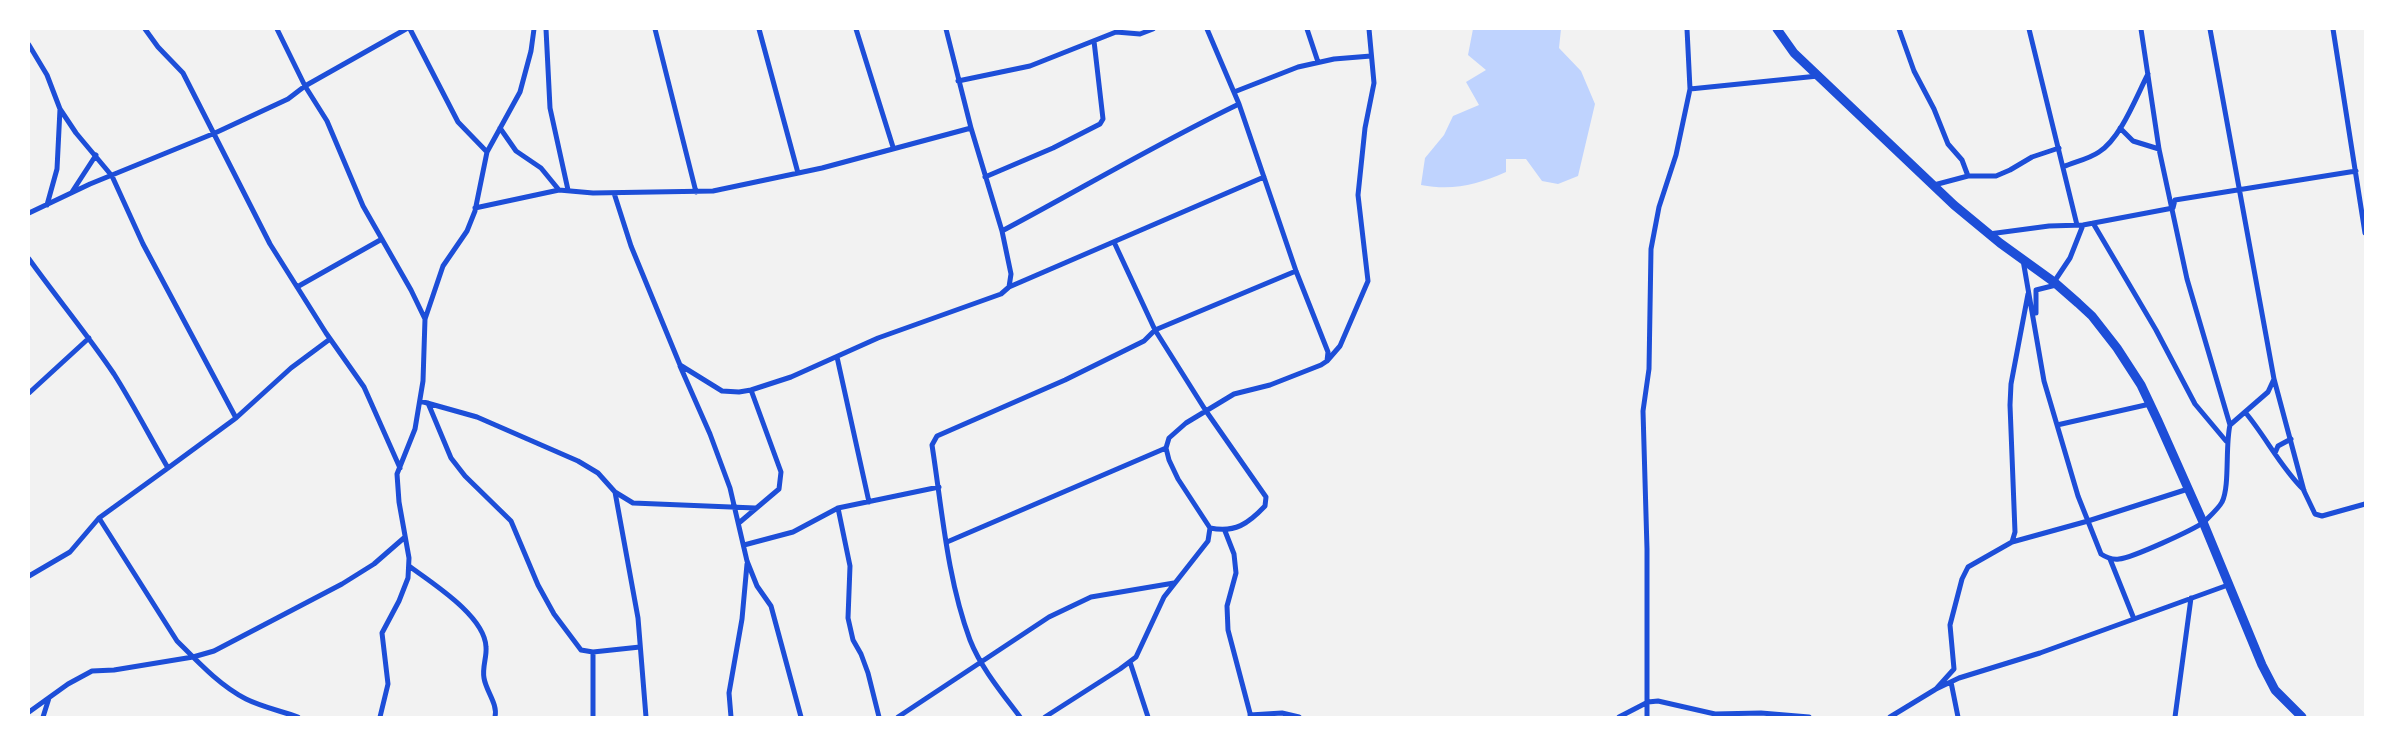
<!DOCTYPE html>
<style>
body{margin:0}
#map{position:relative;width:2394px;height:746px;overflow:hidden;background:#f2f2f2;font-family:Arial,sans-serif}
canvas{display:block}
.frame{position:absolute;inset:0;border:30px solid #fff;pointer-events:none}
</style>
<div id="map">
<canvas width="2394" height="746"></canvas>
<div class="frame"></div>
</div>
<script>
const ctx = document.querySelector('canvas').getContext('2d');
ctx.lineJoin = 'round';
function paint(path, color) { ctx.fillStyle = color; ctx.fill(path, 'evenodd'); }
function stroke(path, color, width, dash) { ctx.strokeStyle = color; ctx.lineWidth = width; ctx.lineCap = dash ? 'butt' : 'round'; ctx.setLineDash(dash || []); ctx.stroke(path); }
paint(new Path2D(`
 M1473,29H1561L1559,48L1581,71L1595,104L1578,176L1558,184L1542,181L1526,159H1506V172C1476,185 1453,191 1421,185L1425,158L1444,135L1453,116L1479,105L1466,82L1486,70L1468,55Z`), '#bfd3fe');
stroke(new Path2D(`
 M145,29L158,47L183,73L270,244L326,333L364,387L400,468
 M277,29L305,86L327,121L363,206L411,290L425,319
 M410,29L458,122L487,152
 M546,29L550,108L568,190
 M655,29L696,192
 M759,29L798,173
 M856,29L893,147
 M946,29L971,128L1002,231L1011,274L1009,287
 M1207,29L1239,104L1296,271L1328,352L1327,361
 M1307,29L1318,62
 M1899,29L1914,71L1934,109L1948,144L1962,160L1968,176
 M2029,29L2077,225
 M2210,29L2274,379L2268,392L2230,425
 M2333,29L2365,233
 M29,45L47,75L60,109L76,133L112,176L143,244L236,418L291,368L330,339
 M958,81L1030,66L1116,32L1140,34L1153,29
 M1690,89L1818,76
 M1234,92L1298,67L1334,59L1371,56
 M500,128L516,151L541,168L559,190
 M2120,128L2133,141L2159,149
 M2063,167C2074,162 2089,159 2099,152C2121,138 2136,97 2148,74
 M985,177L1053,148L1100,124L1103,119L1094,41
 M1934,185L1968,176H1996L2010,170L2032,157L2059,148
 M72,192L96,155
 M614,193L631,246L680,365L722,391L739,392L751,390L791,377L878,338L1001,294L1009,287L1264,177
 M47,205L57,169L60,109
 M475,208L559,190L593,193L713,191L822,168L971,128
 M29,213L90,184L215,133L288,99L305,86L406,29
 M2093,223L2156,330L2195,404L2226,441
 M1002,231C1081,189 1158,143 1239,104
 M1989,234L2049,226L2083,225L2173,208L2175,200L2356,171
 M1114,242L1155,330L1206,411L1266,497L1265,506C1248,524 1235,533 1210,528
 M29,259C57,298 87,334 114,374C133,404 150,437 168,468L236,418
 M2023,260L2044,381L2078,496L2101,554C2107,558 2112,560 2119,559C2132,558 2193,530 2204,522C2209,517 2219,508 2222,502C2230,487 2225,446 2230,425L2187,279L2159,149L2141,29
 M2054,282L2070,258L2083,225
 M297,287L382,239
 M2036,313V290L2056,285
 M837,357L869,502
 M680,366L710,434L730,488L747,561L757,586L771,606L801,717
 M2274,379L2304,491L2315,514L2322,516L2365,504
 M29,393L89,338
 M420,401L477,417L578,461L598,473L615,492L633,503L755,508
 M428,403L451,458L465,476L511,521L538,585L554,614L581,650L593,652L640,647
 M2245,412C2266,437 2281,468 2304,490
 M2057,425L2150,404
 M2275,453L2278,446L2291,439
 M615,492L638,618L646,717
 M838,508L850,566L848,618L853,640L861,654L868,673L879,717
 M99,518L177,641C197,661 220,686 246,699C262,707 281,711 298,717
 M740,522L779,489L781,472L751,390
 M1225,531L1234,554L1236,573L1227,606L1228,630L1251,717
 M947,542L1166,448
 M2012,542L2088,521L2188,489
 M744,545L793,532L838,508L939,487
 M2110,559L2134,619
 M409,566C432,583 485,616 486,647C487,657 482,667 484,678C486,691 498,704 495,717
 M29,576L70,552L99,518L168,468
 M1130,662L1148,717
 M1951,682L1958,717
 M1936,689L1954,669L1950,625L1962,579L1968,567L2012,542L2015,532L2010,405L2011,384L2028,294
 M29,712L68,684L92,671L114,670L193,657L214,651L342,584L374,564L405,537
 M1250,715L1282,713L1299,717
 M43,717L49,698
 M380,717L388,684L382,633L399,601L408,578L409,558L399,502L397,474L415,429L423,381L425,319L443,266L467,231L475,211L487,152L520,92L531,51L534,29
 M593,717V652
 M731,717L729,693L742,619L747,564
 M898,717L1049,617L1091,597L1174,583
 M1020,717C1002,693 981,668 970,640C947,578 942,509 932,445L937,436L1065,380L1144,341L1155,330L1296,271
 M1045,717L1120,669L1136,657L1164,597L1208,541L1210,528L1178,479L1169,460L1166,448L1169,438L1186,423L1234,394L1270,385L1321,365L1327,361L1340,346L1368,281L1358,195L1365,128L1374,83L1369,29
 M1619,717L1648,702L1658,701L1715,714L1761,713L1809,717
 M1647,717V549L1643,411L1649,369L1651,249L1659,207L1676,155L1690,89L1687,29
 M1890,717L1936,689L1959,678L2040,653L2228,585
 M2175,717L2191,598`), '#1d4ed8', 5);
stroke(new Path2D(`
 M1777,29L1794,53L1954,205L2000,243L2054,282L2078,303L2092,316L2117,348L2141,385L2158,421L2203,522L2262,665L2275,690L2302,717`), '#1d4ed8', 9);
</script>
